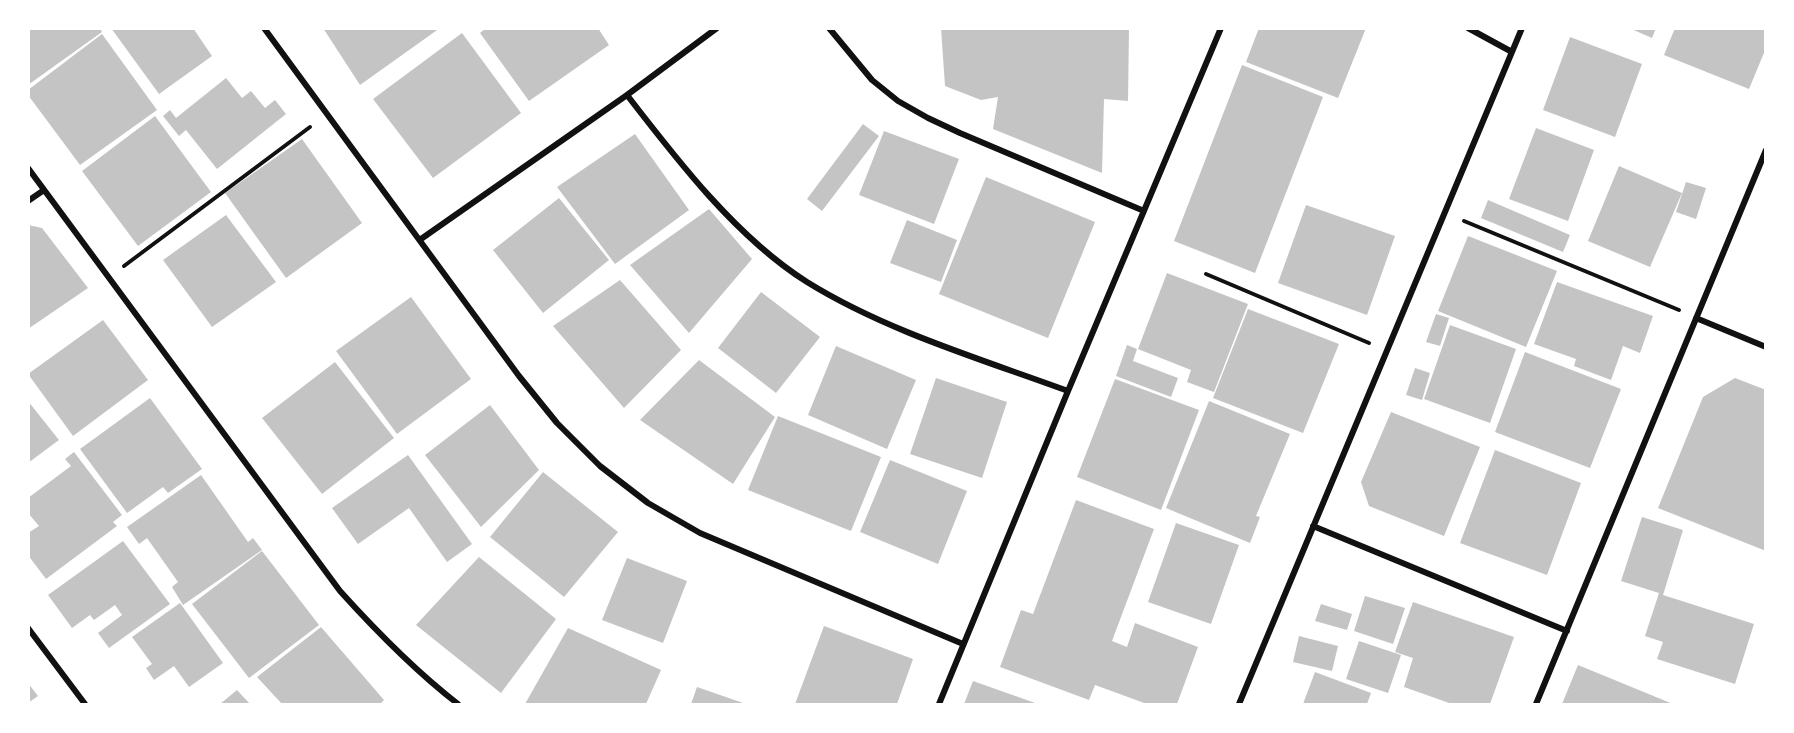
<!DOCTYPE html>
<style>
body{margin:0}
#map{position:relative;width:1794px;height:733px;overflow:hidden;background:#fff;font-family:"Titillium Web",sans-serif}
canvas{display:block}
.frame{position:absolute;inset:0;border:30px solid #fff;pointer-events:none}
</style>
<div id="map">
<canvas width="1794" height="733"></canvas>
<div class="frame"></div>
</div>
<script>
const ctx = document.querySelector('canvas').getContext('2d');
ctx.lineJoin = 'round';
function paint(path, color) { ctx.fillStyle = color; ctx.fill(path, 'evenodd'); }
function stroke(path, color, width, dash) { ctx.strokeStyle = color; ctx.lineWidth = width; ctx.lineCap = dash ? 'butt' : 'round'; ctx.setLineDash(dash || []); ctx.stroke(path); }
paint(new Path2D(`
 M28,28H100L102,32L28,85Z
 M111,28H193L212,56L159,94Z
 M323,28H440L360,85Z
 M486,28H598L609,45L529,101L480,33Z
 M941,28H1129L1128,101L1104,99L1102,173L993,129L998,97L981,100L945,86Z
 M1259,28H1366L1338,98L1246,62Z
 M1629,28H1656L1652,38Z
 M1675,28H1766V48L1749,89L1664,55Z
 M462,33L521,113L433,178L373,99Z
 M102,34L157,110L80,165L28,95V90Z
 M1570,37L1642,64L1615,137L1543,110Z
 M1242,65L1323,97L1255,273L1174,241Z
 M226,78L242,98L251,91L265,108L275,100L286,114L217,169L186,130L179,136L163,116L170,110L176,118Z
 M155,116L211,192L138,246L82,171Z
 M863,124L879,136L822,211L807,199Z
 M1536,128L1594,150L1568,221L1509,199Z
 M884,131L959,159L934,224L859,195Z
 M635,134L689,210L615,264L557,187Z
 M302,139L362,223L286,278L225,193Z
 M1619,166L1682,193L1650,267L1588,241Z
 M986,177L1095,222L1048,338L939,294Z
 M1686,182L1706,188L1696,219L1676,212Z
 M559,198L609,260L543,313L493,250Z
 M1488,200L1570,235L1563,252L1481,218Z
 M1306,205L1395,236L1367,315L1278,283Z
 M709,209L752,259L689,333L630,265Z
 M226,215L276,282L212,327L163,260Z
 M907,220L957,240L941,282L890,263Z
 M28,225L42,228L88,288L28,329Z
 M1468,236L1557,271L1526,347L1438,311Z
 M1167,273L1248,304L1214,392L1187,382L1191,370L1138,349Z
 M620,280L681,350L624,408L553,326Z
 M1557,282L1653,316L1640,353L1623,346L1611,380L1574,366L1576,359L1534,344Z
 M761,292L820,337L776,393L718,348Z
 M411,297L471,379L397,434L336,351Z
 M1248,309L1339,344L1303,433L1213,398Z
 M1436,314L1449,318L1440,346L1426,342Z
 M103,320L148,380L73,436L28,374Z
 M1450,325L1516,349L1490,423L1424,399Z
 M1127,345L1137,349L1133,361L1178,378L1171,397L1116,376Z
 M836,346L916,380L887,449L808,415Z
 M1525,352L1621,389L1590,468L1495,432Z
 M699,360L775,417L733,484L640,420Z
 M335,362L394,438L322,494L262,418Z
 M1415,368L1430,373L1422,400L1406,395Z
 M936,378L1007,402L982,478L910,454Z
 M1735,378L1766,390V551L1658,508L1703,397Z
 M1115,379L1199,410L1161,510L1077,477Z
 M150,398L202,469L168,493L163,487L127,513L80,449Z
 M28,401L59,440L28,463Z
 M1209,401L1290,434L1256,516L1260,517L1250,543L1166,508Z
 M490,405L539,470L481,527L425,455Z
 M1391,412L1480,447L1444,536L1369,506L1361,482Z
 M778,416L881,457L851,531L748,490Z
 M1495,450L1581,483L1547,575L1460,543Z
 M74,452L122,515L113,522L117,526L46,579L28,555V533L39,526L28,513V498L71,466L65,459Z
 M408,455L472,544L447,562L409,508L358,544L332,508Z
 M890,460L967,491L938,564L860,532Z
 M543,472L618,532L564,597L490,537Z
 M201,475L248,542L253,538L262,550L183,605L172,587L178,582L147,538L139,544L127,527Z
 M1076,500L1154,529L1112,641L1127,647L1135,623L1198,647L1177,704H1147L1095,685L1089,700L1000,667L1021,610L1033,614Z
 M1642,517L1683,530L1663,595L1754,624L1735,684L1657,659L1663,642L1645,636L1659,593L1621,581Z
 M1176,523L1239,545L1211,624L1148,602Z
 M123,541L170,604L109,648L98,633L122,615L115,605L94,620L90,615L72,628L48,595Z
 M262,551L319,625L249,678L192,604Z
 M479,557L556,619L501,693L416,625Z
 M627,558L687,581L663,643L602,620Z
 M1365,596L1405,608L1393,644L1354,631Z
 M1413,602L1514,637L1490,704H1452L1404,687L1413,658L1395,652Z
 M180,603L223,663L189,687L174,666L154,680L146,668L152,664L132,637Z
 M1321,604L1352,614L1347,630L1315,621Z
 M824,626L913,659L897,704H795Z
 M321,627L384,700L380,704H282L257,677Z
 M568,628L661,670L646,704H525Z
 M1299,636L1338,646L1332,671L1293,662Z
 M1359,641L1401,655L1388,693L1346,679Z
 M1578,665L1673,704H1562Z
 M1315,672L1371,693L1367,704H1303Z
 M973,681L1038,704H964Z
 M28,683L38,696L28,703Z
 M697,687L746,704H691Z
 M237,690L250,704H220Z`), '#c4c4c4');
stroke(new Path2D(`
 M1464,221L1679,310
 M124,266L310,127
 M1206,274L1369,343`), '#111', 4);
stroke(new Path2D(`
 M264,28L519,376L557,423L600,466L648,503L700,533L963,644
 M829,28L872,80L898,101L928,118L960,133L1144,211
 M1468,28L1512,52
 M627,95C677,160 737,238 807,282C886,331 981,359 1068,391
 M28,168L340,591C377,632 414,670 458,704
 M28,201L44,190
 M421,239L627,95L717,28
 M1696,318L1766,347
 M1313,526L1567,631
 M28,628L85,704
 M939,704L1068,391L1221,28
 M1239,704L1522,28
 M1536,704L1766,150`), '#111', 6);
</script>
